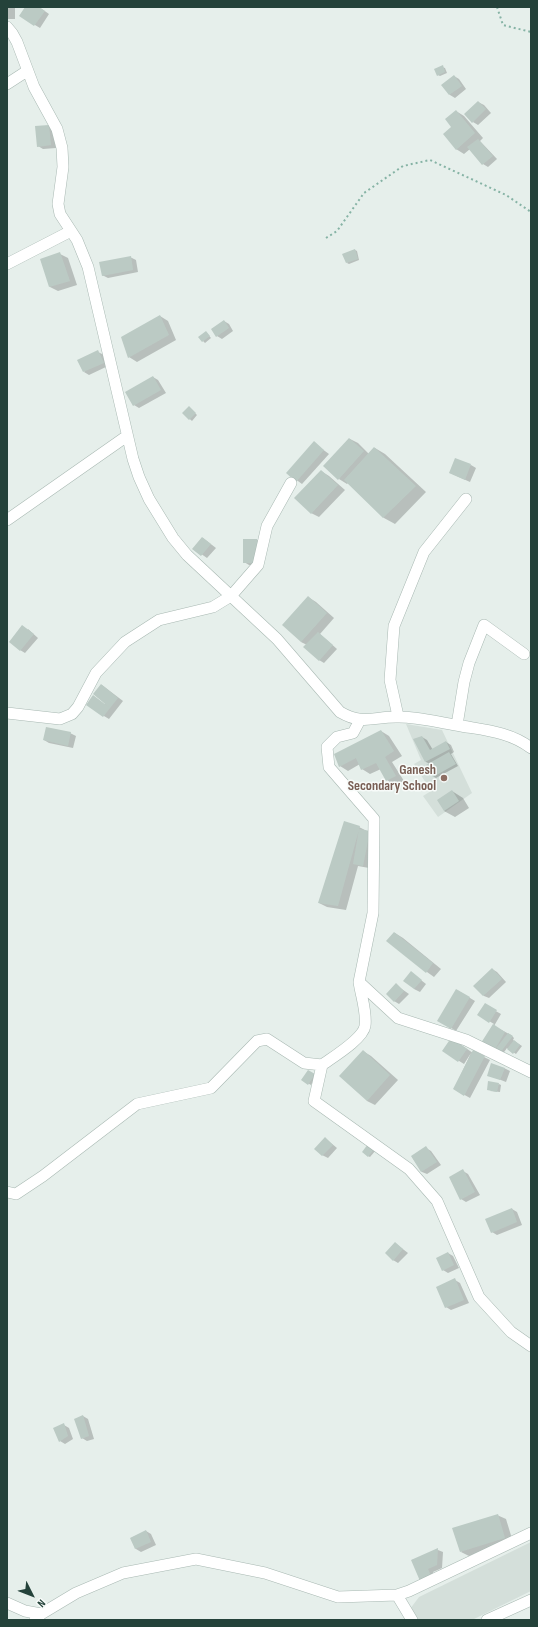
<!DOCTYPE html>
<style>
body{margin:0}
#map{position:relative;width:538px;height:1627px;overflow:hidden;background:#e6efeb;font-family:"Sofia Sans Condensed",sans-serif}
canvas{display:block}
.frame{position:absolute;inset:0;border:8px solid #24423a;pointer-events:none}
.north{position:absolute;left:12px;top:1575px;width:40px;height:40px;-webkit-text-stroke:3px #f7fbf9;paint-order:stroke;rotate:132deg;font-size:11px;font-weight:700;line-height:16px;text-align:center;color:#24423a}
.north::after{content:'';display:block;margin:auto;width:14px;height:18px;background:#24423a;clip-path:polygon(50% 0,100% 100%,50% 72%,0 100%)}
</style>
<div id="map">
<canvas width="538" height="1627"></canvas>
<div class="frame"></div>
<div class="north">N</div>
</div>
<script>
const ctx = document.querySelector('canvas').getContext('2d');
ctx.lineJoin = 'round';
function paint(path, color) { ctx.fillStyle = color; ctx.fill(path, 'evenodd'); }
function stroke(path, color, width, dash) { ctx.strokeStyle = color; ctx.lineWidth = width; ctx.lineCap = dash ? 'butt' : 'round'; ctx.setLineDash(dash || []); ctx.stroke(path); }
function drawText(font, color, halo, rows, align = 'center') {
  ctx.font = font + ' "Sofia Sans Condensed",sans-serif'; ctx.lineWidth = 3; ctx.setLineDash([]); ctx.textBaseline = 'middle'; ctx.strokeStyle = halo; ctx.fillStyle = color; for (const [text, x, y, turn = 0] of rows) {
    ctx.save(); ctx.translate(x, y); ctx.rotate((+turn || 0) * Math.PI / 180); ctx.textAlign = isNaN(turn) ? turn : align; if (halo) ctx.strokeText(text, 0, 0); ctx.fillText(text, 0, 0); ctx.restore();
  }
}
paint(new Path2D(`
 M406,724L442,730L472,793L438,817L423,796L431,791L414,764L421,760Z
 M531,1542V1591L472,1620H414L410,1609L419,1597Z`), '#d4dfda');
paint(new Path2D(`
 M7,7L15,8V19H7Z
 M26,7H39L49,14L40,28L35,25Z
 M442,67L445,68L447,73L440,76L438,75Z
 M454,76L459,79L466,89L455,98L450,95L443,85Z
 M478,102L484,105L491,113L478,125L473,122Z
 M456,111L464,116L483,138L480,141L497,159L488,167L483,164L470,149L464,154L456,149L453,127Z
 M49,126L54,129L56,148L43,149L38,146Z
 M355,250L357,251L359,260L349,264L347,263Z
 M60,254L68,258L77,285L58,291L50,287L41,260Z
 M130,257L136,260L138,272L108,278L102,275Z
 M160,316L168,321L176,340L137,362L129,357Z
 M224,321L229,324L233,331L222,339L217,336L212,329Z
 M206,332L211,338L205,343L203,341Z
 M98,352L104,355L108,366L89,375L84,372Z
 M153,377L158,380L166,393L139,408L134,405Z
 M191,409L197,415L192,421L183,413Z
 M350,439L358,443L369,454L375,448L385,454L426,492L395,524L384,518L348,483L347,484L339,479Z
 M314,443L329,454L302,484L287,473Z
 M471,465L476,468L470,482L450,473Z
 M321,471L329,476L345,490L319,517L311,513Z
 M203,538L216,548L207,558L194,549Z
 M244,540H257L262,543V566L249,565L244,562Z
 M308,597L316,602L334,618L320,634L337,649L324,663L319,660L307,645L301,642Z
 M28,629L38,638L25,653L20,650Z
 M102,685L123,701L109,719L104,716L105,703Z
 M381,731L389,736L402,756L392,762L404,781L395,785L387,780L381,769L370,774L362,769L360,764L348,771L340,766Z
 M70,733L76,736L73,748L49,743L44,740Z
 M422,737L427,740L433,750L446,742L451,745L454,752L451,754L458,766L436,778L434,777L427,766L430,764L426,762Z
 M452,791L463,798L469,808L455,817L444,811Z
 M359,827L369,832V868L358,866L346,910L327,907L319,903Z
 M395,933L403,938L441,969L434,977L427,972L388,941Z
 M492,969L497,972L506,982L489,998L484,996L475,986Z
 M412,973L426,984L420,992L414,989Z
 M396,985L409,994L399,1004L394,1001Z
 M457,990L475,1001L456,1031L439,1020Z
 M485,1005L501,1014L494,1026L511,1035L514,1038L513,1040L522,1046L516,1054L507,1048L502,1055L482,1043L494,1024L479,1015Z
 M457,1042L473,1053L474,1052L490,1060L470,1098L454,1089L471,1053L464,1064L443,1051Z
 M363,1051L371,1056L398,1080L375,1105L367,1101Z
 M504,1068L510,1071L506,1082L488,1075Z
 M308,1071L316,1076L311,1085L303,1080Z
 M499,1084L501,1085L500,1092L490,1091Z
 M325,1138L337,1148L328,1158L322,1155Z
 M370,1146L376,1150L370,1157L368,1156Z
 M426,1148L431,1151L441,1165L427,1174L422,1172L412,1157Z
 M463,1171L468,1174L480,1195L466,1202L461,1199L450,1178Z
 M512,1209L517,1212L522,1225L497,1235L492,1232Z
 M395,1243L408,1253L398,1263L393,1260Z
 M448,1253L453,1256L459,1268L448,1273L443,1270Z
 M455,1280L460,1283L469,1303L451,1310L446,1307Z
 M83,1416L88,1419L94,1439L87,1441L82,1438Z
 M64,1425L69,1428L73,1439L65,1444L60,1441Z
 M497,1515L506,1519L513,1542L469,1556L461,1552Z
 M146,1531L151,1534L156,1545L141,1552L136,1549L131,1538Z
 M438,1550L443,1552L442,1568L433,1572L435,1579L412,1560Z`), '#0003');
paint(new Path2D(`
 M25,7H39L45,11L34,26L19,16Z
 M443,65L445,72L437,76L434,69Z
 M454,75L462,86L449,95L441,85Z
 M478,101L486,109L472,123L464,114Z
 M456,110L475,133L456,150L443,134L451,127L445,119Z
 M49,125L51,145L37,147L35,126Z
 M478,139L493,156L482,165L467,147Z
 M355,249L358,259L346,263L342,254Z
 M60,252L70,281L49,287L40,259Z
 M131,256L133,270L102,276L99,262Z
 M160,315L169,335L128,358L121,337Z
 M224,320L229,328L216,337L211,329Z
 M206,331L210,336L202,342L198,337Z
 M98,350L104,363L83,372L77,360Z
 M153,376L161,390L133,406L125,392Z
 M189,406L196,413L189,420L182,413Z
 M349,438L364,451L338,480L323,466Z
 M314,441L324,450L296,482L286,473Z
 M374,447L416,486L383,518L344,480Z
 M455,458L471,464L465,480L449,473Z
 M321,470L338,485L311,514L294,498Z
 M202,537L211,544L201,556L192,549Z
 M243,539H257V563H243Z
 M308,596L327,613L301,642L282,625Z
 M22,625L34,634L20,651L9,642Z
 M318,632L333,645L319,661L303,647Z
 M101,684L118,698L110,708L93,694Z
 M93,695L110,708L103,717L86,705Z
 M46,727L71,732L68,746L43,740Z
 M381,730L394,751L385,757L396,776L386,781L376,763L361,770L356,758L339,767L334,754Z
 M422,736L430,750L446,741L450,749L425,762L413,739Z
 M449,752L456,764L433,777L426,765Z
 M452,790L459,801L444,811L437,800Z
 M344,821L360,826L338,906L318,903Z
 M359,829L370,831L363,866L353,864Z
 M394,932L433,963L426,973L386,941Z
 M492,968L502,979L483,996L473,986Z
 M411,971L422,980L414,989L403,981Z
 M396,983L404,991L394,1002L386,994Z
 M456,989L470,997L451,1029L437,1021Z
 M485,1003L497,1010L489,1023L477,1015Z
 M493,1024L505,1032L494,1051L481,1043Z
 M508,1033L513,1036L499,1054L494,1051Z
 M451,1038L467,1049L458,1062L442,1051Z
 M514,1040L520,1045L513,1054L507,1049Z
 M363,1050L390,1075L367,1101L339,1076Z
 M473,1050L485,1056L464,1096L453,1089Z
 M491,1063L505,1068L500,1080L487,1076Z
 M308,1070L315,1074L308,1085L301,1080Z
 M488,1081L499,1083L497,1092L487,1090Z
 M325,1137L333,1145L322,1156L314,1149Z
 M368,1144L374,1149L368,1157L362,1152Z
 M426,1146L437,1162L421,1172L411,1156Z
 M463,1169L475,1192L460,1200L449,1177Z
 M512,1208L517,1222L491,1233L485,1219Z
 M395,1242L403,1249L393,1261L385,1253Z
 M448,1252L454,1265L442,1271L436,1258Z
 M455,1278L464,1300L445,1308L436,1287Z
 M83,1415L89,1436L81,1439L74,1419Z
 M64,1423L68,1436L59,1442L53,1428Z
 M498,1514L505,1538L460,1552L452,1528Z
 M146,1530L151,1542L135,1549L130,1538Z
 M438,1548L437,1565L428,1569L431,1576L420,1581L411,1560Z`), '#bbcac4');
const street = new Path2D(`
 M7,27L12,33L17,42L34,87L57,129L62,148L63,167L58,204L60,214L77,240L88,267L133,459L139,477L149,499L173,538L187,555L277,639L340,712C364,726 374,716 399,717C418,717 437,722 456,725C482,730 509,731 531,748
 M7,84L27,71
 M7,264L71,231
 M7,520L127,436
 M7,713L60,719L72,714L78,707L96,673L125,642L159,620L213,607L231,596L258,565L267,526L291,483
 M398,716L390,680L394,626L424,552L466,499
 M360,720L353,733L337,737L327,747L329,767L374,819L373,913L359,982L398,1018L466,1040L531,1072
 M457,725L464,682L469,663L484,625L524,654
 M359,982C361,996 367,1012 365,1026C363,1039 333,1057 322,1065L314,1101L409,1169L437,1201L479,1297L511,1332L531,1346
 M7,1192L16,1194L43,1176L137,1104L211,1088L257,1041L267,1039L304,1063L322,1065
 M397,1595L412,1620
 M7,1603L25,1611L41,1614
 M35,1620L41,1614L76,1593L123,1573L196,1559L265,1573L338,1597L397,1595L409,1591L531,1533
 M487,1620L531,1600`);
stroke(street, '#a8b8b2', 12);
stroke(new Path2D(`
 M497,7L503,25L531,32
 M326,238L337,231L364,193L403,166L430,160L506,195L531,212`), '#86b3a5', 2, [2, 3]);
stroke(street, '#fff', 11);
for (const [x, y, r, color] of [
 [444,778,4,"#8d6e63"]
]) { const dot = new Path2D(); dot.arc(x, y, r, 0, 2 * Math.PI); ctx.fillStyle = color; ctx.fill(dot); stroke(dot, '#f7fbf9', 1.5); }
drawText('bold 14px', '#785e54', '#f7fbf9', [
 ["Ganesh",436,770],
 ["Secondary School",436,786]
], 'right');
</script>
